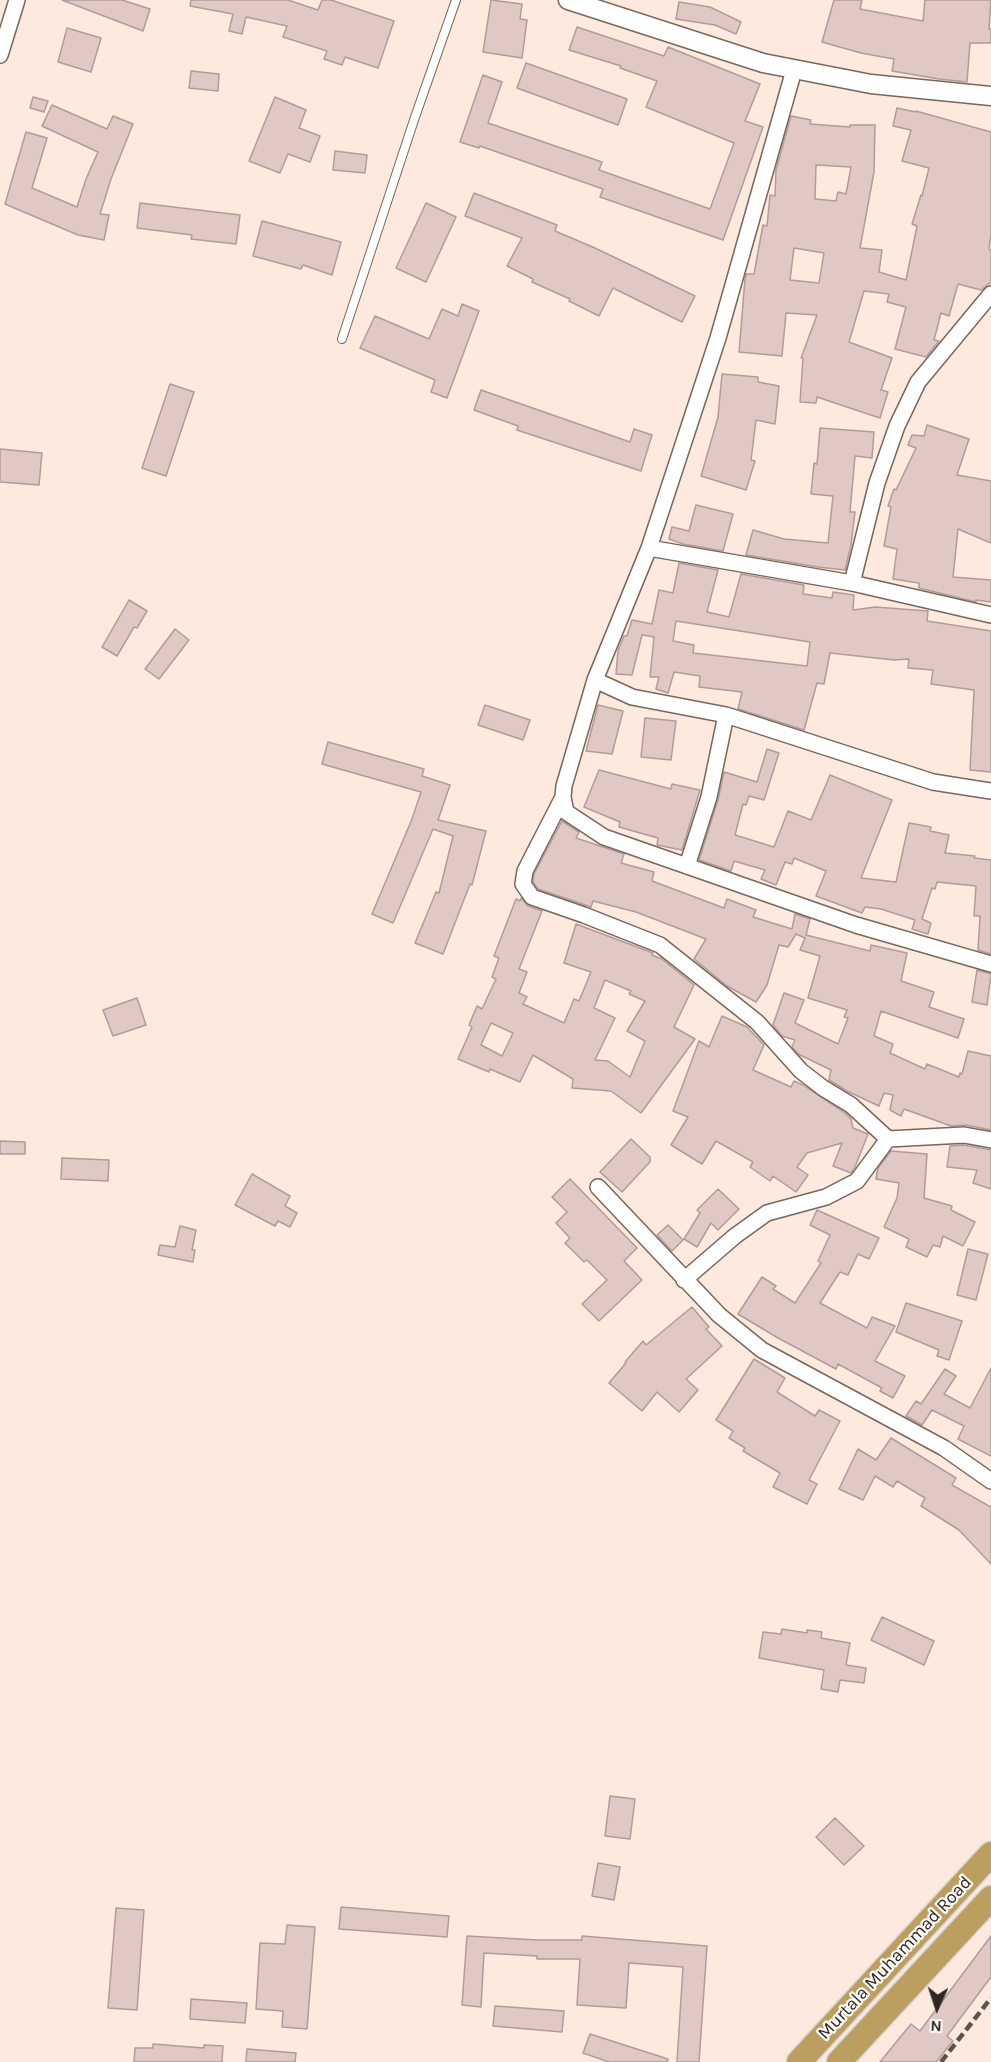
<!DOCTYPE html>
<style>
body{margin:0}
#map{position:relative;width:991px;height:2062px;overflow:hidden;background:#fde9dd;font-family:Karla,sans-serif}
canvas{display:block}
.north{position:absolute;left:907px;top:1978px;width:60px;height:60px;-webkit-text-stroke:4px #fefaf8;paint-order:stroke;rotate:183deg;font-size:16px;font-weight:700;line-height:24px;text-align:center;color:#2f2823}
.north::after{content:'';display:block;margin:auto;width:21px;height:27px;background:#2f2823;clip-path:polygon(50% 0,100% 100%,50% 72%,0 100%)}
</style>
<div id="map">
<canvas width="991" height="2062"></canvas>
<div class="north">N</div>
</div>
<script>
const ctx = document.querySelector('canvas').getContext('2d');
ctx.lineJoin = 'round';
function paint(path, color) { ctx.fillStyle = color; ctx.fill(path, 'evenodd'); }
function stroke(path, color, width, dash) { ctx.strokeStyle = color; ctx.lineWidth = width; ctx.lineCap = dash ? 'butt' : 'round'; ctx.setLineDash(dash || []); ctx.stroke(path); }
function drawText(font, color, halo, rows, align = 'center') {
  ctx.font = font + ' Karla,sans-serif'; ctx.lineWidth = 4.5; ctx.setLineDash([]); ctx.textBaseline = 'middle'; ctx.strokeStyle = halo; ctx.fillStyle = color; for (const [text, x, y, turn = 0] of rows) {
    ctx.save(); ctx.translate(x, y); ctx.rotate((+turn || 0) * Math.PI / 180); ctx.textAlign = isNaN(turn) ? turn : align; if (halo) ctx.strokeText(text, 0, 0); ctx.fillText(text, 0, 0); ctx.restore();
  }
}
const building = new Path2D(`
 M62,0H122L150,9L143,31Z
 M191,0H288L318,10L322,0H331L394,21L378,68L345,57L342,65L324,59L327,51L283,37L287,26L246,17L242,34L229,31L233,14L190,6Z
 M491,0L522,4L520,19L527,20L522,58L483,52Z
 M834,0H862L860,9L923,21L925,0H991L989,29H991V43H970L967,82L939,79L892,71L894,59L861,53L822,42Z
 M679,2L710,7L741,22L736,34L715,25L676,19Z
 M577,27L664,56L668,47L760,84L745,121L763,127L723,240L600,197L603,189L480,146L479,148L460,142L483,75L502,82L488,123L602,162L599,170L710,209L734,143L646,107L657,81L620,68L621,66L569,50Z
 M67,28L101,38L91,72L58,62Z
 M526,63L627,99L618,125L517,88Z
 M191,71L219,74L218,91L189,88Z
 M33,97L48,101L44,112L30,108Z
 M275,97L306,110L299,128L320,136L310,162L288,154L280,173L249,161Z
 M52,105L107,129L113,116L133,124L111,179L100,214L109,215L104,240L78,235L5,204L26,132L47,138L32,188L77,207L86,179L98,152L42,126Z
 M897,108L916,112V111L991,132V235L989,249L991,250V282L981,290L958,284L949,316L941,313L934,340L939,341L926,357L895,349L906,307L887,302L889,294L864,291L849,342L892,358L881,390L888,392L880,418L817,397L816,403L800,402L803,358H801L817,315L786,313L782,356L739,352L745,279L746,274H754L763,225L767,226L770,195L775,196L776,170L791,116L811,120L810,124L850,127V125H875L874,172L860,248L882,250L879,272L906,280L917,226L912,224L921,195L922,196L929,168L902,161L911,130L893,126ZM816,165L851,167L846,194L838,192L836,201L815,199ZM794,248L824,253L819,283L790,280Z
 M335,151L367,155L365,173L333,170Z
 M474,193L557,225L555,231L595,248L695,296L682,322L613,288L599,316L569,301L570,299L532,282L533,279L507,266L522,238L465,216Z
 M140,203L240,215L236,244L191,239L192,235L137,228Z
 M426,203L456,217L426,282L396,268Z
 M262,221L341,242L332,275L303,265L301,269L253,256Z
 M462,304L479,311L447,398L431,392L435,380L360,348L375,316L429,339L442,309L458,316Z
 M722,374L758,377V382L779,386L775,424L756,420L751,460L755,461L746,490L701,476L718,417Z
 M170,384L194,392L166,476L142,468Z
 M481,390L630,442L634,429L652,435L641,471L517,430L518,426L474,410Z
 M927,425L969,439L957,475L991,481V543L958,529L953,577L991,580V602L976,600V602L919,588V583L893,579L897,549L884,546L891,507L888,506L894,489L896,490L916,448L908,445L912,435L924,436Z
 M820,428L874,432L872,458L855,456L850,512H855L851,545L845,570L818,567L746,555L753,530L784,539L828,543L833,496L811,494L814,463L817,464Z
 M0,449L42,453L39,485L0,482Z
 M696,505L733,514L723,551L683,544L669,539L672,527L689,531Z
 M679,563L718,570L707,612L729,617L741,574L804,585L803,594L832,598L833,592L854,595L853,610L875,607L928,611L927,621L991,631V772L970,770L974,690L931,684L933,670L908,668L909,659L894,660L830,653L824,684L817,683L804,730L738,709L742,692L699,687L700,676L674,672L668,693L656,689L659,677H650L654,637L642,635L632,675L616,674L618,651L624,636H627L632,620L652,624L659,590L673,593ZM676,621L810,642L807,666L693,653L694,645L673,641Z
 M129,600L147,611L137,628L134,627L117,656L102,647Z
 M175,629L189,640L159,679L145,669Z
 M485,705L530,720L523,740L478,725Z
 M598,705L623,711L612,754L586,751Z
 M645,718L676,721L671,760L641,757Z
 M328,742L424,769L422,776L450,785L438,820L486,831L472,885L470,884L443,954L415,943L436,892L439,893L453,836L433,829L393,923L372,914L412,819L421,792L322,764Z
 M767,749L779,753L764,800L749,796L746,805L743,804L735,835L774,847L788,811L811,820L830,775L892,800L861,878L896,882L909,823L931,827L930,831L949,835L945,853L975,856L974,858L991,860V954L978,950L980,916H974L976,886L937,882L935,889L932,888L922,919L931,923L928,934L912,929L915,920L881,909L865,907L862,913L816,896L826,871L794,858L792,864L785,862L776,885L761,879L765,870L734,861L731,871L699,860L718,800L724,772L757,782Z
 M599,770L671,789L672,784L700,790L682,850L657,845L658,838L619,827L620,822L584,807Z
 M562,821L579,832L576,838L624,854L621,863L654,872L652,881L724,908L727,899L756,910L753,917L792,929L795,914L810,919L806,935L870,951L871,945L907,953L901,981L934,992L929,1007L964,1019L958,1038L881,1011L874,1036L893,1044L890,1053L925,1069L927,1064L959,1077L960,1073L962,1074L968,1051L991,1056V1130L966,1125L951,1126L904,1109L901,1116L890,1110L893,1095L884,1093L879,1106L847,1091L829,1080L831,1070L798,1054L792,1047L795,1040L782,1036L773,1025L784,993L804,1000L795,1023L838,1044L848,1018L844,1017L847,1010L808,998L820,956L800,950L805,938L796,934L788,947L779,945L767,985L756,1002L727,986L694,959L706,939L636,912L593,901L591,907L538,889L533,882L534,874Z
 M521,898L528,906L542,911L519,969L527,972L519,993L527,997L523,1004L564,1023L574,999L579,1001L591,972L564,963L576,924L653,953L652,955L662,959L694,985L674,1027L695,1039L641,1113L611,1091L572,1088L573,1079L533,1055L520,1082L490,1069L489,1072L458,1059L472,1027L469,1025L477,1006L482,1009L496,979L492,977L499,958L494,956L516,899L520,901ZM605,980L631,991L629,994L645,1001L627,1031L645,1041L630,1077L608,1061L595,1060L615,1018L594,1008ZM491,1023L513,1033L502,1056L481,1045Z
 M977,970L991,974L987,1005L972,1002Z
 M137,998L146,1025L113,1036L103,1010Z
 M722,1016L747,1027L764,1045L753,1070L791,1087L794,1081L803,1085L845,1113L851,1119L853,1128L868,1134L855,1167L851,1173L833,1166L842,1143L807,1153L797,1167L808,1175L796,1192L773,1176L770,1181L750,1167L753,1162L716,1141L702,1164L671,1145L688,1117L673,1111L699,1041L709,1047Z
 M631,1139L650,1157V1162L622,1192L600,1172Z
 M0,1141L25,1142V1154H0Z
 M963,1145L991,1150V1189L973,1183L977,1170L947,1167L950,1146Z
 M891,1151L927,1154L924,1198L952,1206L951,1210L975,1222L963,1246L943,1236L940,1247L933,1245L927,1257L906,1247L909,1239L884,1227L897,1198L899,1183L876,1179L878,1168Z
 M62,1158L109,1160L108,1181L61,1179Z
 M252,1174L290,1196L285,1206L297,1213L290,1227L278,1221L275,1226L235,1205Z
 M570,1179L637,1248L624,1261L642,1280L599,1321L582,1304L607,1280L587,1260L584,1262L565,1243L570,1238L556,1223L567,1212L552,1197Z
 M718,1189L739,1209L718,1230L711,1223L697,1247L684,1239L700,1213L697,1210Z
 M817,1210L879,1238L869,1259L858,1254L848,1275L840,1272L820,1303L867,1328L872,1317L895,1326L875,1361L905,1376L893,1398L880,1391L882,1388L838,1364L836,1369L778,1338L738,1314L762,1277L776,1286L773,1289L795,1303L821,1263L818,1261L830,1235L810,1225Z
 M668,1225L683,1240L672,1251L657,1235Z
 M180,1226L196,1230L192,1250H195L193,1262L158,1255L160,1245L175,1247Z
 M968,1249L988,1254L976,1300L957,1295Z
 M906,1303L962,1321L949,1360L937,1356L939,1350L896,1332Z
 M692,1307L709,1327L706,1329L722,1346L686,1379L698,1390L679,1412L657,1392L642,1411L609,1383L626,1363L625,1362L643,1341L646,1345Z
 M754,1359L785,1378L777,1392L815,1416L819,1410L840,1421L809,1480L817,1484L807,1504L773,1487L780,1473L743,1451L745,1448L729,1438L733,1431L716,1420Z
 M991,1368V1456L958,1439L964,1426L932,1410L922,1425L906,1416L916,1401L921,1404L945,1369L956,1376L944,1394L970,1408Z
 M891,1438L956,1478L952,1485L991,1507V1564L959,1530L921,1506L925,1498L897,1481L893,1487L875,1476L863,1500L839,1489L858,1449L876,1460Z
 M882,1617L934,1641L924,1665L871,1640Z
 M782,1629L807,1633V1630L822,1632L821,1638L850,1643L846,1665L866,1668L864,1683L840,1680L838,1692L821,1689L824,1670L759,1658L763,1632L781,1634Z
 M610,1796L635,1799L630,1839L605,1836Z
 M835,1818L864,1846L844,1865L816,1837Z
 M598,1863L620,1867L614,1900L592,1896Z
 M341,1907L449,1916L447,1937L339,1929Z
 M116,1908L144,1910L137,2010L108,2008Z
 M287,1925L315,1927L307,2029L282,2027L283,2011L256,2009L260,1943L285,1944Z
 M467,1936L538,1940H582V1936L707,1946L699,2062H677L683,1967L629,1963L626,2008L577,2005L580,1959H537V1956L484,1953L481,2007L462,2005Z
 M991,1936V1977L947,2036L953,2041L936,2062H880L911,2024L920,2031Z
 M191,1999L247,2003L245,2023L190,2019Z
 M495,2006L564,2011L562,2032L493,2026Z
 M590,2034L668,2059L667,2062H609L583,2053Z
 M153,2044L204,2048V2045L223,2046L222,2062H134L135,2048H153Z
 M247,2049L296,2053L295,2062H246Z`);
paint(building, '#e0c8c5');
stroke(building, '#b29b99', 1.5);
const service = new Path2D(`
 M342,339L414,120L456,0`);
const minor = new Path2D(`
 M0,55L17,0
 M794,70L718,338L649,548L595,680L564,786L563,797L566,812L604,837L856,925L991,964
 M649,548L852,583L991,615
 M852,583L877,483L897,426L918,382L991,294
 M595,680L632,697L726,715L933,782L991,791
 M563,797L525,871L523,884L532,897L584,915L660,945L757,1022L801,1071L823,1088L851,1105L888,1139L964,1135L991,1140
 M687,866L709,797L726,715
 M598,1187L719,1315L762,1350L944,1448L991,1481
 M684,1280L735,1236L767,1213L826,1197L857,1181L888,1139`);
const tertiary = new Path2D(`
 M568,0L763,63L871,84L991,96`);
const trunk = new Path2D(`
 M799,2062L991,1854
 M839,2062L991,1898`);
stroke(service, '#78675c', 10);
stroke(minor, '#78675c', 18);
stroke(tertiary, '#78675c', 21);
stroke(trunk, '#d5d4d3', 27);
stroke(service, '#fff', 8);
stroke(minor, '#fff', 15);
stroke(tertiary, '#fff', 18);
stroke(trunk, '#bc9e60', 24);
stroke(new Path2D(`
 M941,2062L991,1998`), '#5d534c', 4.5, [9, 4.5]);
drawText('18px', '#2f2823', '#fefaf8', [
 ["Murtala Muhammad Road",895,1958,-47]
]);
</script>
